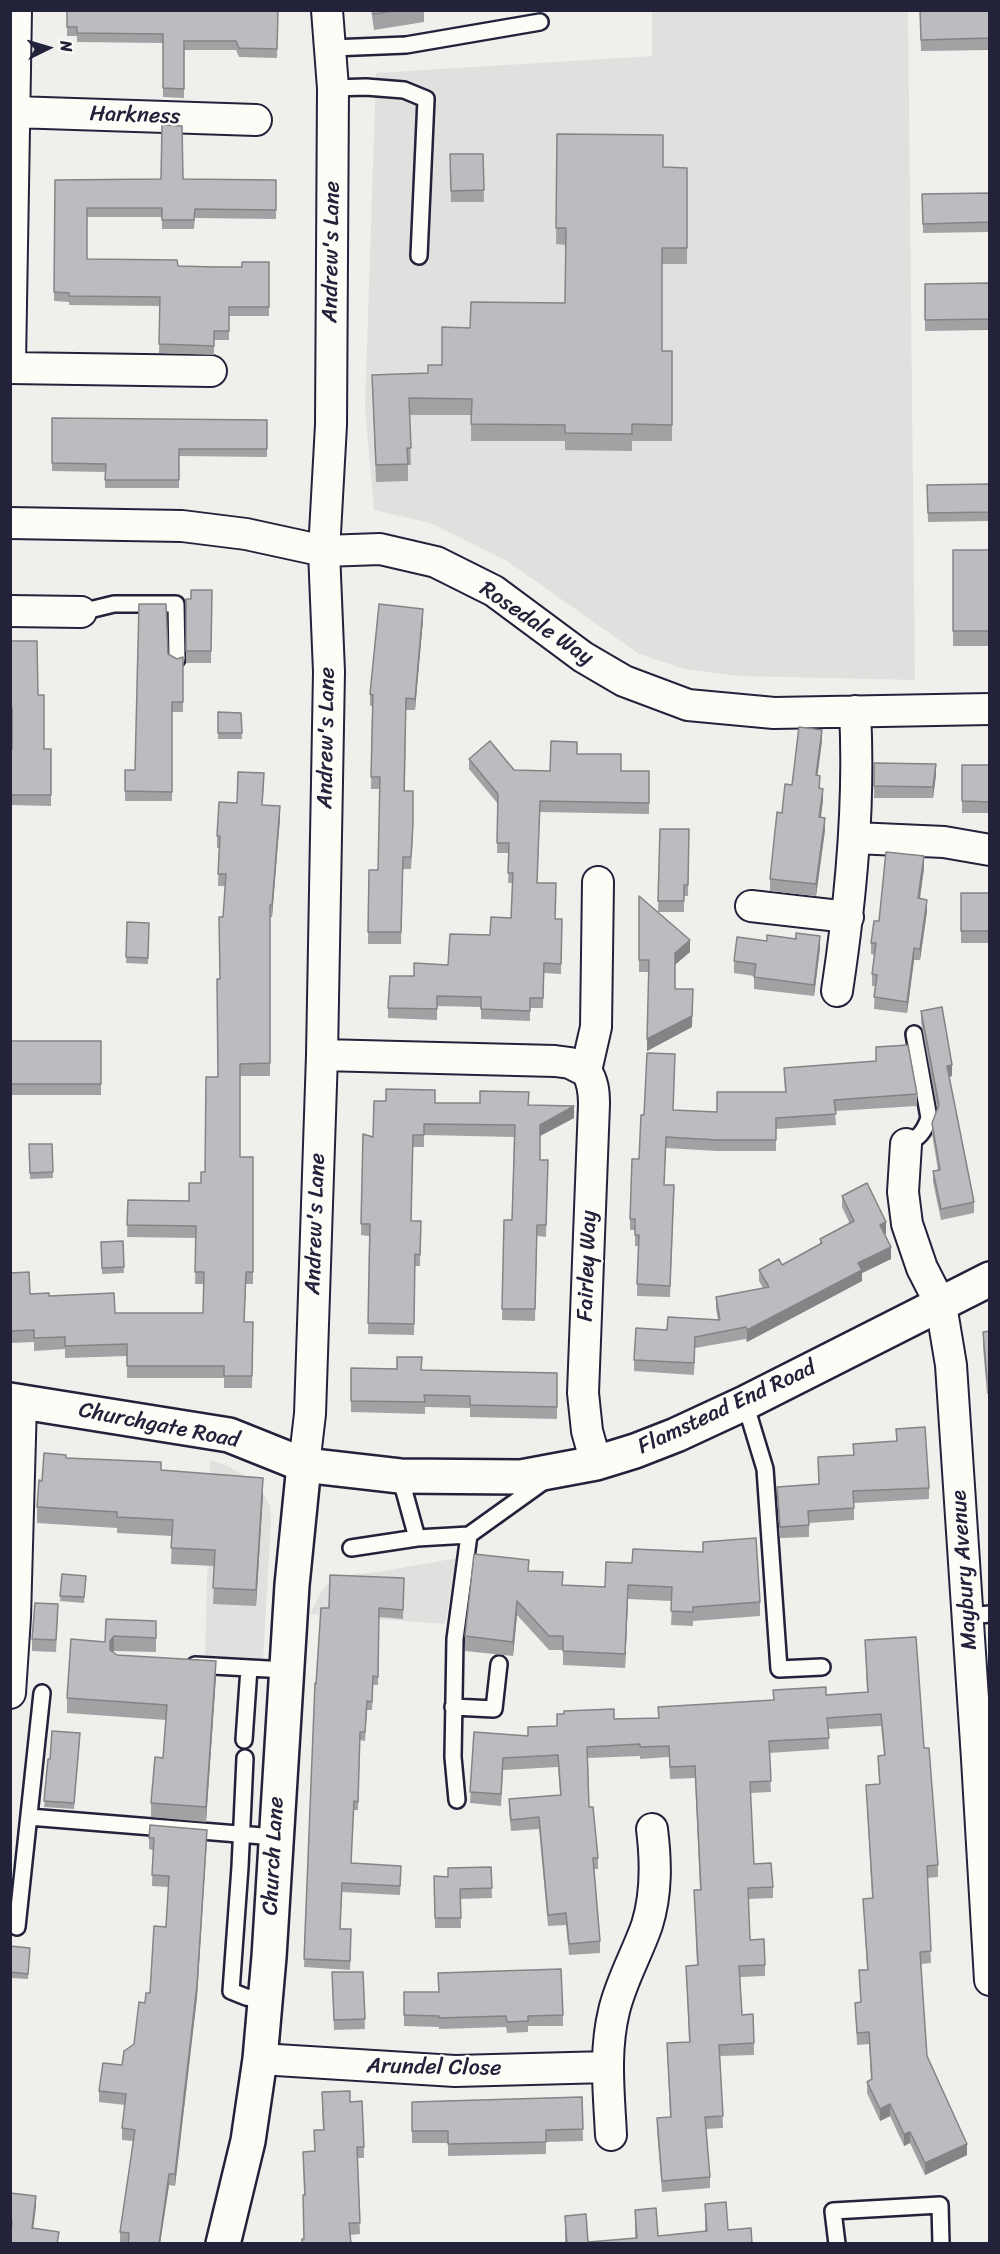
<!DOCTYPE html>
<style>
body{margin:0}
#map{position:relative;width:1000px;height:2254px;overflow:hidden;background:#f0efec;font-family:Sriracha,sans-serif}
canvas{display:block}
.frame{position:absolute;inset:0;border:12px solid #22223b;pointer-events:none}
.north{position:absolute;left:18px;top:18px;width:60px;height:60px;-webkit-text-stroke:4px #fdfcf7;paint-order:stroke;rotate:85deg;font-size:16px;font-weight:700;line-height:24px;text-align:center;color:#22223b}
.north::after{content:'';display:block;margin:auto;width:21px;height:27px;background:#22223b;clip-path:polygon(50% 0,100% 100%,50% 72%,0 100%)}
</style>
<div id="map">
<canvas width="1000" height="2254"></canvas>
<div class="frame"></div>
<div class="north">N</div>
</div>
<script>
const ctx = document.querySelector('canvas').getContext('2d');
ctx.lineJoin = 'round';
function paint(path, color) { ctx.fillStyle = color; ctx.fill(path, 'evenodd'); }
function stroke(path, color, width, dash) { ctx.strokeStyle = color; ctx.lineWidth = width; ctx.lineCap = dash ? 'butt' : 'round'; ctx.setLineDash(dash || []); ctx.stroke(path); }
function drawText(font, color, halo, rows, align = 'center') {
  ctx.font = font + ' Sriracha,sans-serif'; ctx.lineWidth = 4.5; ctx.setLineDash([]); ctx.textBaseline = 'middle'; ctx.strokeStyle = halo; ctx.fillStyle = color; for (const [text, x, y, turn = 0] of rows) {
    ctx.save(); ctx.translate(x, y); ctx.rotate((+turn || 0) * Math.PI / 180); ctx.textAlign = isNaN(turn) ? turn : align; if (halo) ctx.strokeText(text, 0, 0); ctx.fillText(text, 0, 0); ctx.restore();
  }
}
paint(new Path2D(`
 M652,11H908L915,680L737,676L685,669L639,654L507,561L430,523L374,510L365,408L376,73L652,56Z
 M210,1460L228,1466L250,1479L265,1496L270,1506L271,1522L263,1663L205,1659Z
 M457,1558L445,1624L310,1614L322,1590L332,1580L346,1575L378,1572Z`), '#e0e0df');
const service = new Path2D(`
 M332,48L406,45L540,22
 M333,88L366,87L404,90L426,99L419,256
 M81,612L114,604H176L177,659
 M906,1144C919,1138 924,1132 929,1118L914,1034
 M745,1403L765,1469L779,1669L822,1667
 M400,1476L417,1538L469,1535L543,1482
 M351,1548L417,1538
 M968,1616L990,1614
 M195,1665L286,1670
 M453,1707L494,1709L499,1664
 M244,1740L249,1668
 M245,1758L240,1867L231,1991L246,1997L265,2000
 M457,1800L453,1757L455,1639L469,1535
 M29,1817L275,1837
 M17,1927L42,1693
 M837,2244L833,2211L940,2205L941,2244`);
const minor = new Path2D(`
 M14,112L256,120
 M10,363L16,10
 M10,368L211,371
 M10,523L182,526L246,534L324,551L380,549L436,562L494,591L583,657L624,681L688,705L774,713L990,709
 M10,611L81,612
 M855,838L944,842L990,850
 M751,906L848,917
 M837,991C851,898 860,805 855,711
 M322,1055L555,1061L570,1063L586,1071
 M906,1144L903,1192L907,1224L922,1268L941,1305L951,1365L977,1759L990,1980
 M596,1463L587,1431L583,1393L594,1104C594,1092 593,1081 586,1071L596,1027L598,882
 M304,1465L310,1414L322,1055L329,672L324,551L331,425L333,88L327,10
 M10,1693L15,1617L21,1402
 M260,2059L455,2071L608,2067
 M611,2135C609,2094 604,2052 614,2011C621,1981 637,1954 647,1925C657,1893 656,1861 652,1829`);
const tertiary = new Path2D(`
 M223,2244L248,2141L260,2059L269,1957L292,1585L304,1465`);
const secondary = new Path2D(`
 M10,1400L229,1435L304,1465L400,1476L521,1477L596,1463L635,1451L676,1435L745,1403L990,1279`);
stroke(service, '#22223b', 20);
stroke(minor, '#22223b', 34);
stroke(tertiary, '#22223b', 38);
stroke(secondary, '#22223b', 38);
stroke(service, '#fdfcf7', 15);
stroke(minor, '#fdfcf7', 30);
stroke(tertiary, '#fdfcf7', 33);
stroke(secondary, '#fdfcf7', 33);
paint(new Path2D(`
 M67,10H278L277,58L239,57L236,50H184V98L163,97V43L77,42V36H67Z
 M371,10H424V22L374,30Z
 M920,10H990V50L921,51Z
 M557,134L663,167L687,168V264H662V351H672V441H632V451L565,450V441H471V415H409L411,465H408V481L376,482L372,375L428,373L442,365L470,328L565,303L566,245L556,244Z
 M450,154H483L484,202H451Z
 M183,179L276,180V219L195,218L194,229H162V217H87V259L178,266L242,267L269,262V316H229V340H214V355L159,353L160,306L69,305V302L54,301L55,180Z
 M990,193V232L923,233L922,194Z
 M990,283V330L925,331V284Z
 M52,418L267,420V457L179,456V488H105V472L52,471Z
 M990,484V521L928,522L927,485Z
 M953,550H990V646H953Z
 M212,590L211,663H186V599H191Z
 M423,620L415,710H406L405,791L413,836L411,869H403L401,944H368L369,870H378L380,789H371L372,706H370V694Z
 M10,641L38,695L44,749H51V806L10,805V749H12V718H10Z
 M168,654L177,659L183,657V712H172V801H125V770H135Z
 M218,712L241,713L242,739H218Z
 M822,741L817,775L823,800L821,818L825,830L816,896L770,891V879L782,813L792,785Z
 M577,754L621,771H649V814L540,812L537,883L555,919H562L561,974L544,973L543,1008H530V1021L481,1019V1007L437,1006V1020L388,1018V1008L414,976L448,965L490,935L511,918L512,883H508L509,853H497L498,804L469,769V759L514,770L550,771Z
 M874,763L936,775L933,798H874Z
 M962,765H990V813H962Z
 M264,785L262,805L280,818L272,917H270V1076H240V1157H253V1284H246L244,1322H253L252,1388H224V1378H127V1356L65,1358V1349L34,1351V1342L10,1343V1273L30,1294L49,1296L115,1313H203L204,1284H195L196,1238L127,1237L128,1200L189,1201L201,1183L205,1172L218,1077L220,979L225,886H218L219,848H217V836L237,803Z
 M660,829H689L688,896H684V912H658Z
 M924,868L920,899L927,911L920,960H914L907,1013L874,1009L875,986H872V974L875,955L871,954V943L879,921Z
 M990,887V943H961V893H989Z
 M639,896L690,952L675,964V989L692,1027L647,1051L649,972H639Z
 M127,922L149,923L148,964L126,963Z
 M820,948L814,996L754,989V976L734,973V961Z
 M921,1011L952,1076L949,1077L974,1202V1213L941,1220L933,1182V1171L938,1170L932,1134V1123L937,1109L921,1022Z
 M10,1041H101V1095H10Z
 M876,1047L917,1094V1106L835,1111L836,1125L776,1129V1151H717L666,1148L664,1185L674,1197L670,1297L637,1296L638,1246H635V1230H630V1219L639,1159L644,1115L673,1110L717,1112L785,1092L784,1068L876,1061Z
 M435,1103L529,1105L574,1118L540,1136V1160H548L546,1237L537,1236L535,1321L502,1320L504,1220H512L514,1137L424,1135V1147H413L411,1221H421L420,1266H415L414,1335L368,1334L369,1236L361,1235L363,1134L373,1137Z
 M29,1144H52L53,1178L30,1179Z
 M842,1196L886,1234H885L891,1259L862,1273V1281L747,1342L746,1339L695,1348L694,1375L634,1371V1360L667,1330L718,1320L716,1309V1297L763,1288L759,1281V1270L782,1265L820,1244V1239L850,1224L842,1207Z
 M123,1241L124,1273L102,1274L101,1242Z
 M990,1331V1394H987L983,1347V1332Z
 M351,1368L557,1373V1419L470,1417V1408L425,1407V1414L351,1412Z
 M896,1429L929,1488V1499L854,1503V1520L809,1523V1537L780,1538L777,1487L819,1485L818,1457L853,1455V1444L896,1441Z
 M66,1458L161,1470L263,1494L256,1606L213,1604L215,1566L171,1564L172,1536L117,1533V1528L37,1523V1507L42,1481Z
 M703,1542L760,1602V1616L693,1621V1626L671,1625L672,1601L628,1599L625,1668L563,1665V1650H549L517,1615L513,1656L465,1651V1636L529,1571L563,1585L605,1587L632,1563L703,1552Z
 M62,1574L86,1576L84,1603L60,1601Z
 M404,1587L403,1619L379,1617L378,1685H373L372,1710H367L365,1741L360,1740L358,1810H354L351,1863L401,1875L400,1895L342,1892L340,1929L351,1938L350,1970L304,1967L316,1684L329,1608Z
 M58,1616L56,1652L32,1651V1639Z
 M106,1619L156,1636V1652L114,1651L113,1652L117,1655L216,1676L206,1822L151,1817V1803L163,1758L166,1720L67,1713V1698L105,1642Z
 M865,1640L924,1748L938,1865V1877L927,1878L931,1963L921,1964L927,2056L967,2155L925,2175L910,2143L904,2146L890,2116L880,2121L867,2093V2082L871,2080L869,2044L857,2045L855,2003L861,2002L859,1970H867L863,1899L872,1898L866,1785L879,1784L878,1756L884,1755L881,1726L828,1729L829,1749L769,1753L771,1792L750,1793L754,1864L773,1887V1898L748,1899L750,1940L765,1965V1976L740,1977L742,2015L754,2043V2055L720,2056L723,2128L706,2129L710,2177V2188L662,2192L657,2129V2118L670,2117L667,2043L689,2042L686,1966L697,1965L694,1890H700L695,1778L670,1779L669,1757L640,1759V1756L588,1758L589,1807L598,1858V1869H594L600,1941V1953L569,1955L566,1925L548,1926L539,1829L511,1831L509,1811V1799L560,1795L558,1767L503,1770L501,1806L470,1803L474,1732L528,1736V1727L557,1726V1714L614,1719L658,1718L773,1700V1690L826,1695L867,1692Z
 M80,1739L74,1809L44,1807L50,1759Z
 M149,1838L207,1841L197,1997L175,2186L169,2185L160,2244H123L120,2243V2232L133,2141L122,2140V2128L125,2105L99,2102V2091L122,2065L134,2044L145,2003L150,1993L166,1927L168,1887L152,1886L153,1850L149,1849Z
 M491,1867L492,1898L460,1899L461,1928H435L434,1876L448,1877Z
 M10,1946L30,1948L28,1979L10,1978Z
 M363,1972L365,2029L334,2030L332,1982Z
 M404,1992L563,2015V2026H528V2032L507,2033L506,2027L439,2029V2027L404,2026Z
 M582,2097L583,2141L546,2142V2154L448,2156V2143H412V2102Z
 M350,2102L364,2147V2158H357L360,2234L350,2235L351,2244H302V2239H304V2195L303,2152L315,2151L323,2130L322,2103Z
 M705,2204L728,2230L752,2244H565V2216L588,2242L635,2238V2210L658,2236L705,2232Z`), '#a2a2a5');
paint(new Path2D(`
 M423,609V620L415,710V699Z
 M822,730V741L816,787V775Z
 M936,764V775L933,798V787Z
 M823,789V800L819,829V817Z
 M280,806V818L272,917V905Z
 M825,818V830L816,896V884Z
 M924,856V868L918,910V898Z
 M927,900V911L920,960V949Z
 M820,936V948L814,996V985Z
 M690,940V952L675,965V953Z
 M914,948V960L907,1013V1002Z
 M693,989L692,1027L647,1051V1039Z
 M952,1065V1076L947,1077V1066Z
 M574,1106V1118L540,1136V1125Z
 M886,1222V1234L880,1237V1225Z
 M891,1247V1259L862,1273V1281L747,1342V1330L858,1263Z
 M263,1478V1494L256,1606V1590Z
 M628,1585V1599L625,1668V1654Z
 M517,1601V1615L513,1656V1642Z
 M114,1636V1651L110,1655V1641Z
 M216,1661V1676L206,1822V1807Z
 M207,1830L197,1997L175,2186V2174Z
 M890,2104V2116L880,2121V2109Z
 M910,2132V2143L904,2146V2134Z
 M967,2144V2155L925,2175V2163Z
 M169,2174V2185L160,2244H159Z
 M36,2196V2207L32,2239V2228Z`), '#848486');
const building = new Path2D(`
 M67,10H278L277,49L239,48L236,41H184V89L163,88V34L77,33V27H67Z
 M374,10H399L374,14Z
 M920,10H990V38L921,40Z
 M162,125L182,126L183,179L276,180V210L195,209L194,220H162V208H87V259L177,260L178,266L215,267H242V262H269V307H229V331H214V346L159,344L160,297L69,296V293L54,292L55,180L161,179Z
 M557,134L663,135V167L687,168V248H662V351H672V425L632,424V434L565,433V425L471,424L472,399L409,398L411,448H407L408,464L376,465L372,375L428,373V365H442V327L470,328L471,302L565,303L566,228H556Z
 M450,154H483L484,190L451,191Z
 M990,193V222L923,224L922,194Z
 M990,283V319L925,320V284Z
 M52,418L267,420V449H179V480H105L106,464L52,463Z
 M990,484V512L928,513L927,485Z
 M953,550H990V631H953Z
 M191,590H212L211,651H186V599H191Z
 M139,604H166L168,654L177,659L183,657V702H172V792L125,791V770H135Z
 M379,604L423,609L415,699L406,698L404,791H413V824L411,857H403L401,932H368L369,870H378L380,777H371L373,695L370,694Z
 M10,641H37L38,695H44V749H51V795H10V749H12V708H10Z
 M218,712L241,713L242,733H218Z
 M799,727L822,730L816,775L820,776L819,788L823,789L819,817L825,818L816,884L770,879L777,812L782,813L785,784L792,785Z
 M490,741L514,770L550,771L551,741L577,742V754H621V771H649V803L540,801L537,883H556L555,919H562L561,964L544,963L543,998H530V1011L481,1009V997L437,996V1009L388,1008L390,976H414V963L448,965L450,934L490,935L491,917L511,918L513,873H508L509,843H497L498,794L469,759Z
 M874,763L936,764L933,787L874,786Z
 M962,765H990V802L962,801Z
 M238,772L264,773L262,805L280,806L272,905H270V1063L240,1064V1157H253V1272H246L244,1322H253L252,1376H224V1366H127V1344L65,1346V1337L34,1338V1330L10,1331V1273L29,1272L30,1294L49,1293V1296L114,1293L115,1313H203L204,1272H195L196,1226L127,1225L128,1200L189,1201V1183H201V1172H205L206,1077H218L217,979H220L219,917H223L226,874H218L220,836H217L219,802L237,803Z
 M660,829H689L688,885H684V901H658Z
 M886,852L924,856L918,898L927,900L920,949L914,948L907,1002L874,997L877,975L872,974L876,943H871L874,921H879Z
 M989,887H990V931H961V893H989Z
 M639,896L690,940L675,953V989H693L692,1016L647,1039L649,960H639Z
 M127,922L149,923L148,958L126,957Z
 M796,933L820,936L814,985L754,977L756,964L734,961L737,937L767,941V935L796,939Z
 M942,1007L952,1065L947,1066L974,1202L941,1209L933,1171L940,1170L932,1123L939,1105L921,1011Z
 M10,1041H101V1084H10Z
 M908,1045L917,1094L834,1100L836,1114L776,1118V1140H717L666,1137L664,1185H674L670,1286L637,1284L639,1235H635V1219H630L632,1159H639L641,1115H644L647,1053L675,1054L673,1110L717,1112V1092H786L784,1068L876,1061V1047Z
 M386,1089L435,1090V1103H480V1091L529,1092L528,1105L574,1106L540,1125V1160H548L546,1225H537L535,1309H502L504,1220H512L515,1125L424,1124V1135H413L411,1221H421L420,1255L415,1254L414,1324L368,1323L370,1224H361L363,1134L373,1137L374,1101H386Z
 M29,1144H52L53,1172L30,1173Z
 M867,1183L886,1222L880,1225L891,1247L858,1263L862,1270L747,1330L746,1327L695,1337L694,1363L634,1360L636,1328L667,1330L668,1317L720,1320L716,1297L769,1287L759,1270L779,1259L782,1265L822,1243L820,1239L854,1221L842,1196Z
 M123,1241L124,1267L102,1268L101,1242Z
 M990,1331V1379H987L983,1332Z
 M397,1357H422L421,1370L557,1373V1407L470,1405V1396L424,1395L425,1402L351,1401V1368L397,1369Z
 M925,1427L929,1488L853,1491L854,1508L808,1511L809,1525L780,1527L777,1487L819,1484L818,1457L854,1455L853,1444L897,1441L896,1429Z
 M44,1453L66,1455V1458L161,1462V1470L263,1478L256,1590L213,1588L215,1550L171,1548L173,1520L117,1517V1512L37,1507L39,1480L42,1481Z
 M756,1538L760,1602L693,1607V1612L671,1611L672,1587L628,1585L625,1654L563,1651V1636H549L517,1601L513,1642L465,1636L474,1554L529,1560L528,1571L563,1572L562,1585L605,1587L606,1562L632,1563L633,1549L703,1552V1542Z
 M62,1574L86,1576L84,1597L60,1596Z
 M330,1575L404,1578L403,1610L379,1608L378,1677L373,1676L372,1702L367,1701L365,1732H360L358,1802L354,1801L351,1863L401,1866L400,1886L342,1883L340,1929H351L350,1961L304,1959L315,1683L316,1684L321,1608H329Z
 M35,1603L58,1604L56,1640L32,1639Z
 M106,1619L156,1621V1638L114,1636L110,1641V1650L117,1655L216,1661L206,1807L151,1803L155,1757L163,1758L167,1705L67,1698L71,1639L105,1642Z
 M916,1637L924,1748H929L938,1865L927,1866L931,1951L920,1952L927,2056L967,2144L925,2163L910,2132L904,2134L890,2104L880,2109L867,2082L872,2079L869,2032L857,2033L855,2003L861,2002L859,1970H868L863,1899L873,1898L866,1785L880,1784L878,1756L885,1755L881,1714L827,1718L829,1738L769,1741L771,1781L750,1782L754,1864L771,1863L773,1887L748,1888L750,1940L764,1939L765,1965L739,1966L742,2015L753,2014L754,2043L719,2045L723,2116L705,2117L710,2177L662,2181L657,2118L671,2117L667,2043L690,2042L686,1966L698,1965L694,1890H701L695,1766L670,1767L669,1746L640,1747V1744L587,1747L589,1807H593L598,1858H593L600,1941L569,1944L566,1913L548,1915L539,1817L511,1820L509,1799L561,1795L558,1755L503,1758L501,1794L470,1792L474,1732L528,1736V1727L557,1726V1714H564V1711L614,1709V1719L659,1718L658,1707L774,1700L773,1690L826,1687V1695L868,1692L865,1640Z
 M52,1731L80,1733L74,1803L44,1801L48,1759H50Z
 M150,1825L207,1830L197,1985L175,2174H169L159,2244H128L129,2233L120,2232L135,2130L122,2128L126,2094L99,2091L103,2063L122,2065L124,2051L134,2044L139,2002L145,2003L146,1993H150L154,1926L166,1927L169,1876L152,1875L154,1838H149Z
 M491,1867L492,1888L460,1889L461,1918H435L434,1876L448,1877V1868Z
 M10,1946L30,1948L28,1974L10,1972Z
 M561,1969L563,2015L528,2016V2021L507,2022L506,2016L439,2018V2016L404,2015V1992H439L438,1973Z
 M332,1972H363L365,2019L334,2020Z
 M350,2091V2102L362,2101L364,2147H357L360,2223H349L351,2244H302V2239H304L303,2195H305L303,2152L315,2151L314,2130H324L322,2092Z
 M582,2097L583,2129L546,2130V2142L448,2144V2131H412V2102Z
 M10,2193L36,2196L32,2228L59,2232L57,2244H10L12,2221H10Z
 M726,2202L728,2230L751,2228L752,2244H567L565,2216L586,2214L588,2242L637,2238L635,2210L656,2208L658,2236L707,2231L705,2204Z`);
paint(building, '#bcbcc0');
stroke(building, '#848486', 1.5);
drawText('22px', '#22223b', '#fdfcf7', [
 ["Harkness",135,116,2],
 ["Andrew's Lane",332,252,-89],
 ["Rosedale Way",536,624,34],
 ["Andrew's Lane",327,738,-89],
 ["Andrew's Lane",316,1224,-88],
 ["Fairley Way",588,1266,-88],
 ["Flamstead End Road",727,1408,-25],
 ["Churchgate Road",159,1426,11],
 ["Maybury Avenue",965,1570,-94],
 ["Church Lane",274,1856,-87],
 ["Arundel Close",434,2068,1]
]);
</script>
